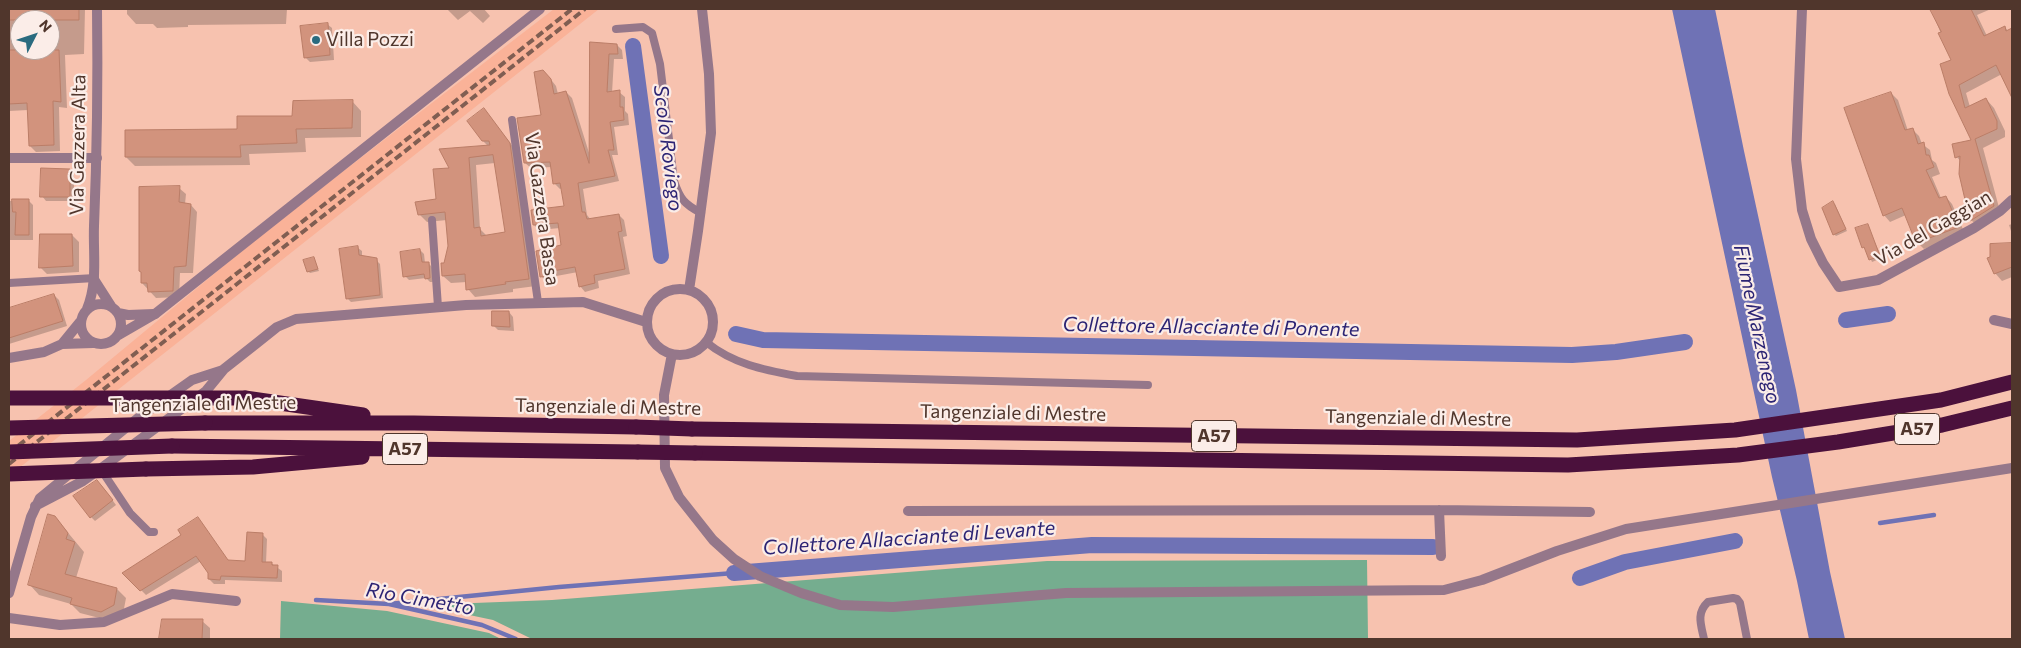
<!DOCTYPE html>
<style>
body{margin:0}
#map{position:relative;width:2021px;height:648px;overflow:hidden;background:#f7c2af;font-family:Commissioner,sans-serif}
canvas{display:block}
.frame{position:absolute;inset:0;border:10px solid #50362c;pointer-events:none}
.north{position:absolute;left:10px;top:10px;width:50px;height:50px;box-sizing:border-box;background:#fbede8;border:1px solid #b7a49d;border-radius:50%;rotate:49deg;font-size:14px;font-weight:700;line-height:20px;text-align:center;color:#50362c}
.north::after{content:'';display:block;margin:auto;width:18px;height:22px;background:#2a6b7f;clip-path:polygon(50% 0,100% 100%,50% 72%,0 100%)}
</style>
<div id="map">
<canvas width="2021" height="648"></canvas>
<div class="frame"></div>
<div class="north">N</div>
</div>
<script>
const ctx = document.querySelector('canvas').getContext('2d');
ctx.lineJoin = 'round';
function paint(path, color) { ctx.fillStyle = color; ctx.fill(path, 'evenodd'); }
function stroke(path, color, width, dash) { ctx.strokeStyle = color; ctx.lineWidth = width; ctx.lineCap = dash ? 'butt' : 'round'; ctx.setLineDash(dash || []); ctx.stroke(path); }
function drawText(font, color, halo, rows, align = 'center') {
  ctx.font = font + ' Commissioner,sans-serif'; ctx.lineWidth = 4.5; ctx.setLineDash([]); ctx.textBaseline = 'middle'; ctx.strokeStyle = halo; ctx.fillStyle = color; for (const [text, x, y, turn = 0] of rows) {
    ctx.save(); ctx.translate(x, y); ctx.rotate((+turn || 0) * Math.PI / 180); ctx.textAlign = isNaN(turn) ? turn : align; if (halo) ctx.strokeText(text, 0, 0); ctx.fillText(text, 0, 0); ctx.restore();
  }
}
paint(new Path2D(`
 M554,9H599L9,476V441L86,380L267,230Z`), '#fab298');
paint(new Path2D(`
 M1367,560L1368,639H532L493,620L422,605L552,600L1047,561Z
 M281,601L387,611L489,633L501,639H280Z`), '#75ad8f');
paint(new Path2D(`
 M1672,9H1715L1744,151L1796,390L1830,572L1845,639H1809L1797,581L1772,477Z`), '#6f72b5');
paint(new Path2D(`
 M9,9H12L20,50H50V20H26V9H85L84,54L65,55L67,108L59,107L60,151L36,152L30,146L28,110L9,111Z
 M127,9H287L286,24L188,25V27L157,28L153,24H136L127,14Z
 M447,9H484L490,16L483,23L470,11L458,20Z
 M1931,9H1991L1977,15L1987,36L2005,27L2008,31L2012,29V95L2002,74L1966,93L1970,107L1986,99L1994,108L2005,131V137L1983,148L2001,215L1980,228L1971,220L1961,162L1957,157L1953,144L1973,141L1952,61Z
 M327,24L332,28L334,60L310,62L305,57Z
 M591,43L617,45L622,50L623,59H614L612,93L619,92L625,97V111L628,114L629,125L614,127L618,155H612L619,181L583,189L587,215L591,220L619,215L624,220L627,236L623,237L630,274L598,281L599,288L585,292L580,286L578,272L551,277L552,281L547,282L541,276L562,246L560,228L539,230L534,225L565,207L562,188L560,189L554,183L552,167L531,168L525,163L542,116L549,77L556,86L558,94L566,92L572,98L590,156Z
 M1891,93L1898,100L1908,131L1912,129L1919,136L1922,144L1930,150L1932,160L1936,163L1940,174L1932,177L1941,198L1946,197L1952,204L1965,234L1924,249L1917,242L1906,215L1890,222L1884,215Z
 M352,101L361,111V137L305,138L306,152L249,154L250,165L135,166L126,157L293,118Z
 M491,118L517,152L536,286L513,289V292L475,297L468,289L467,282L451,283L443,276L449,247L447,220L427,222L419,214L438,200L451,169L488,146L483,141ZM495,163L506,233L487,236L480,229L476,165Z
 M69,170L74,175V201H46L42,196Z
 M179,188L186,194L185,204L191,205L197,212L193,273H180L179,297L156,298L142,283V273Z
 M28,200L33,205V240H9V201Z
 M1835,204L1847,231L1836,236L1834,234Z
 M2012,224V234L2009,225Z
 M1867,225L1882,258L1872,262L1866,248L1863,247Z
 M72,235L79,242V272L47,274L40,267Z
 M2012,244V277L2002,281L1995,273L1991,245Z
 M358,248L362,251V257L376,260L380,264L383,298L351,302L347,298Z
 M420,250L424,254L425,263L429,264L433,268L434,282H430L426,278L409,280L405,276Z
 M314,258L319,271L310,273L308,271Z
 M54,295L59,300L67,326L9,344V309Z
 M509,312L513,317L514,331L498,330L493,325Z
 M102,486L116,505L95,521L91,517Z
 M55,517L84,552L76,578L117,589L126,598L123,614L111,621L80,613L71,604L39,595L30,585Z
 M262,534L267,539L266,563H271L282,571V582L225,580V584H214L209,579V573L201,561L146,595L124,573L183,535L229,562L246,563Z
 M163,620L202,621L210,628V639H160Z`), '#0003');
stroke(new Path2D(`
 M1880,523L1934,515
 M316,600L389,604L482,625L516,639
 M389,604L559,587L734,573`), '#6f72b5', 4.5);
stroke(new Path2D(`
 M633,46L661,256
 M1846,320L1888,314
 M736,334L763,340L1572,355L1616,352L1685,342
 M734,573L1092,545L1433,547
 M1580,578L1625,562L1735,541`), '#6f72b5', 16);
const building = new Path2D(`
 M9,9H79V20H9Z
 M1930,9H1971L1984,36L2005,26L2006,31L2012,28V98L1996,65L1959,85L1965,108L1986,98L1997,121V129L1975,139L1994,206L1970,221L1959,174L1960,156L1955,158L1952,144L1971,140L1949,94L1940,64L1951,60L1938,33L1941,32Z
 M328,23L330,55L304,58L300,26Z
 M590,42L617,44L618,54H609L607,92L620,90V107H623L624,120L610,122L614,150H608L615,176L578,183L582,212H585L587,219L619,214L622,231L618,232L625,269L594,275L595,283L579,287L575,267L547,272L548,276L540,277L536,251L561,245L558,223L533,225L531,210L564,206L560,183L553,184L550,162L524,163L517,118L541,115L534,72L543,70L551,79L554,94L566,91L589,163Z
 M9,50H59L61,102L53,101L54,145L29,146L27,103L9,104Z
 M1891,92L1905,130L1913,128L1918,144L1924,142L1926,155H1929L1934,167L1926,170L1939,198L1946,196L1959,227L1916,243L1902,208L1883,216L1844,108Z
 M353,100L352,128L296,129L297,143L240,145L241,157H125V130L237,129V116H292L293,101Z
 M484,108L510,143L529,279L505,282L506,284L466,290L465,274L442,276L441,263H444L448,246L445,212L418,215L415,202L436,199L433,169L449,168L439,149L490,145L489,141H482L467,121ZM493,155L505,232L481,236L480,227L474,228L469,158Z
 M41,168L70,169V197H40Z
 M180,186L179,202L191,204L186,266L174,267L173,291L148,292L147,283H141V272L139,271V187Z
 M12,199H29V235H15L16,212H13Z
 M1833,201L1846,229L1833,235L1822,208Z
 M1868,224L1880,256L1869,260L1864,247L1862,248L1855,228Z
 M40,234H72L73,266L39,268Z
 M2012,243V267L1994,274L1987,258L1990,257V244Z
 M358,246L359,255L377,258L380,295L346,299L339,249Z
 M420,249L422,262H429L430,278L425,279L424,274L403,277L400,252Z
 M314,257L318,269L307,272L303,260Z
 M54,294L63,321L9,338V308Z
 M492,311H509L510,327L492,326Z
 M97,480L113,500L90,518L73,496Z
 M48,514L55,516L68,533L66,539L75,542L65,574L117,588L114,605L101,612L70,604L72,598L28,585Z
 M198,517L228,560L245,561L247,532L263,533L262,562H272V565H278L277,578L221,576L220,580L208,579V573L196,556L140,591L122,573L181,535L178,530Z
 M162,619H203L202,639H159Z`);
paint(building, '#d2937d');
stroke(building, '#ba7d67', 1);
stroke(new Path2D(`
 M616,29L643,27L652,33L660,64L674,181C680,199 684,204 701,213
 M512,120L538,302
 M432,220L438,307
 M9,283L95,278
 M706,342C733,364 764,370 797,376L1148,385
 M102,471L130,513L149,532H154
 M1704,639C1701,625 1696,613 1708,602L1733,598L1737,599L1740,603L1747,639`), '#95778a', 8);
stroke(new Path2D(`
 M1802,9L1796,159L1802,210L1811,239L1823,263L1839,287L1878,280L1974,228L2000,211L2012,200
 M9,158H97
 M647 322a33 33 0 1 1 66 0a33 33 0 1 1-66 0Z
 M689,290L698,231L711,133L709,74L702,9
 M155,314L540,9
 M1994,320L2012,324
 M672,354L664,395L665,468L679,497L713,540L734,559L760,576L801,593L840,605L893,607L1066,593L1444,590L1482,580L1557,551L1626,529L2012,468
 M35,506L83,481L100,469L206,391L224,369L257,343L277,327L296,319L466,305L583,302L646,322
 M1439,510L1441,556
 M908,511L1439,510L1590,512
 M9,593L31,517L40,498L138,418L192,380L223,370
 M9,618L60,625L104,622L172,594L236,601`), '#95778a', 10);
stroke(new Path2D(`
 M95,281L111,306
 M81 324a20 20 0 1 1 40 0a20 20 0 1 1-40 0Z
 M87,309C98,282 93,255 94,226C97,154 98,81 97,9
 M118,313L128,315L154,314
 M117,336L155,314
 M62,344L80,322
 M9,358L44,352L62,344L93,343`), '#95778a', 10);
stroke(new Path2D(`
 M245,398L363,415
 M205,423H414L636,427
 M692,429L1577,440L1735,430L1941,400L2012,382
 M172,446L638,452
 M695,453L1568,465L1738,455L1838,442L1942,425L2012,408
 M146,469L253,467L362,457`), '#4b113c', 15);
stroke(new Path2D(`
 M9,453L572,9
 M9,464L585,9`), '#805e52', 4, [8, 4]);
stroke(new Path2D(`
 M9,398H245
 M636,427L692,429
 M9,428L205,423
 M9,452L172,446
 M638,452L695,453
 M9,474L146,469`), '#4b113c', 15);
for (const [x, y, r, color] of [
 [316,40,5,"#2a6b7f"]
]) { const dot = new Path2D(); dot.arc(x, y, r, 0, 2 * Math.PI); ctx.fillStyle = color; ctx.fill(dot); stroke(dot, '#fbede8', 2); }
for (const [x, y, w] of [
 [1917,429,45],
 [1214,436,45],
 [405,449,45]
]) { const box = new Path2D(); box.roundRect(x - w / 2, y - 15.5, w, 31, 4); ctx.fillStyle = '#fbede8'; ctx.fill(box); stroke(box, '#50362c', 1); }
drawText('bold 18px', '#50362c', null, [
 ["A57",1917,429],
 ["A57",1214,436],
 ["A57",405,449]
]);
drawText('19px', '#50362c', '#fbede8', [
 ["Villa Pozzi",326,40]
], 'left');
drawText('19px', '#50362c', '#fbede8', [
 ["Via Gazzera Alta",78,145,-89],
 ["Via Gazzera Bassa",542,209,82],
 ["Via del Gaggian",1933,228,-30],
 ["Tangenziale di Mestre",203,404,-1],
 ["Tangenziale di Mestre",608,407,1],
 ["Tangenziale di Mestre",1013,413,1],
 ["Tangenziale di Mestre",1418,418,1]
]);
drawText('italic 20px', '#2c2474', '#fbede8', [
 ["Scolo Roviego",668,148,83],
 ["Fiume Marzenego",1757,324,78],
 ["Collettore Allacciante di Ponente",1211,327,1],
 ["Collettore Allacciante di Levante",909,538,-4],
 ["Rio Cimetto",420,599,10]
]);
</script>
